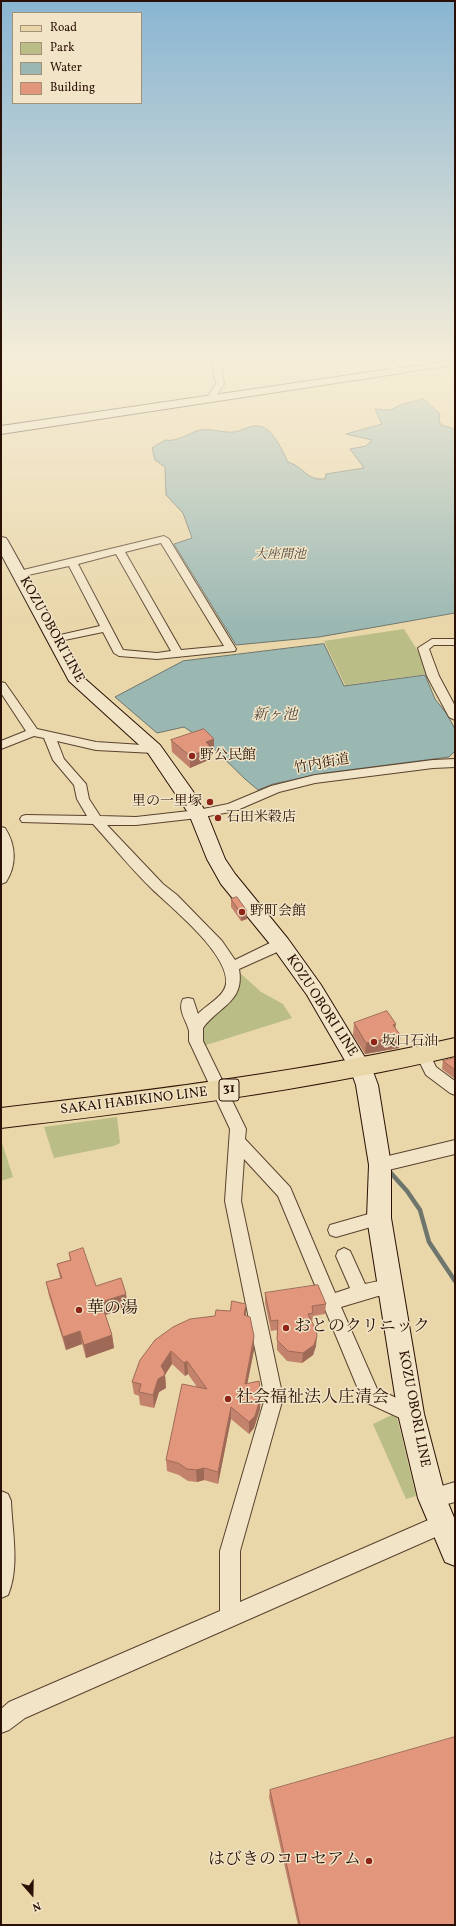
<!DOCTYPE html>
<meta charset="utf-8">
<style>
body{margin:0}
#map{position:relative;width:456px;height:1926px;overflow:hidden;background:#e9d6a9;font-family:Vollkorn,serif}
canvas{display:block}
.frame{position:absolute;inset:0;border:2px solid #2b1105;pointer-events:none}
.legend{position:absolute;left:12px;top:12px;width:130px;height:92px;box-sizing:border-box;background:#f1e4c7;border:1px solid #a29079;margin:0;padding:5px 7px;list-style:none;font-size:12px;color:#2b1105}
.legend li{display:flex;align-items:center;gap:8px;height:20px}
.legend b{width:20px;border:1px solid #a29079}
.north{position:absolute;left:12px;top:1874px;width:40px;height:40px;-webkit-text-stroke:3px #f1e4c7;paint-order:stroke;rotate:160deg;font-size:11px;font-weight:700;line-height:16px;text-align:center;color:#2b1105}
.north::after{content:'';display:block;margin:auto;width:14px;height:18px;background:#2b1105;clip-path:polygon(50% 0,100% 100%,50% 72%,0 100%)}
</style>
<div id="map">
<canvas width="456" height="1926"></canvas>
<div class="frame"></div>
<ul class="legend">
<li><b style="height:5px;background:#e9d6a9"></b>Road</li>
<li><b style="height:11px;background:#babd85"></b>Park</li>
<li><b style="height:11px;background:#9ab7b2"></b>Water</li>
<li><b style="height:11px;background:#e2977c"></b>Building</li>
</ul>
<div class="north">N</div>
</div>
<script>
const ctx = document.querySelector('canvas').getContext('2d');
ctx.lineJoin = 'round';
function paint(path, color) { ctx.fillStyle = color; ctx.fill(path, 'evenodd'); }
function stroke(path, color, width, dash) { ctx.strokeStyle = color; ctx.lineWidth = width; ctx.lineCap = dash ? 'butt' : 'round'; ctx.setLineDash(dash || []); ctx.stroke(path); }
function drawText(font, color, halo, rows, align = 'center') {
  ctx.font = font + ' Vollkorn,"Noto Serif JP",serif'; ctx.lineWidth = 3; ctx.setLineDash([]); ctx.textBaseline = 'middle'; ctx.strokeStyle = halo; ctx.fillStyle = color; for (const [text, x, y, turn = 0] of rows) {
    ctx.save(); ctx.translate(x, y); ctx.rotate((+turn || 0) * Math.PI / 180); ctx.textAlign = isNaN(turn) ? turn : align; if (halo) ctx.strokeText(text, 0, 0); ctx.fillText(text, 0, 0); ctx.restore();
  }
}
paint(new Path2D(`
 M404,629L419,653L428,674L345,685L324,641Z
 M240,973L261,992L283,1004L292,1018L203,1046L199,1034L236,974Z
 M117,1117L120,1143L114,1146L54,1158L44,1127Z
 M1,1140L13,1177L1,1181Z
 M396,1413L416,1496L406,1499L373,1424Z`), '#babd85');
const water = new Path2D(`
 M424,399L440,414L439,421L441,425L455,429V613L319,637L236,645L174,544L192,538L183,513L166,495L165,467L155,460L152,448L165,440C177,442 185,435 197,431C209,427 221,433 234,432C242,431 250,425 258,426C273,427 282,451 288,462C306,468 306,481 325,479L326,474L364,468L350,449L366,446L372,440L346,434L382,424L375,409L390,410L403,404Z
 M324,644L344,686L425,675L435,699L447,714L455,729V751L449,757L325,773L273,784L258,790L245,779L208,743L184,727L157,733L115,697L183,661Z`);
paint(water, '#9ab7b2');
stroke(water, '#6e756d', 1);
stroke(new Path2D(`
 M387,1171L390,1172L407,1191L420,1210L429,1242L455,1281`), '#6e756d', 4.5);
const street = new Path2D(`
 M212,360H220L224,384L213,401H210L206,399L216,384Z
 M382,360H391L400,368L455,361V365L398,373Z
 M164,536L169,539L236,649L235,651L157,659L119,656L114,653L103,632L55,642L51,641L50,639L51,637L100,626L69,566L19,577L14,574L15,572ZM161,543L224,646L181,650L125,552ZM116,554L171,651L157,653L123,650L78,564Z
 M432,639H455V645H434L429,649L439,676L455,706V720L449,717L427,676L418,648Z
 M1,682L5,683L37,729L96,742L158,746L160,749L154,753L96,750L57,741L64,759L86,784L89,799L100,816L136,817L198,810L228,804L271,786L315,775L433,760L455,759V767L433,768L315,783L279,792L235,811L198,818L136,825H107L163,884L177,895L222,941L235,960L276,940L281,939L286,940L288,944L286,948L239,969C245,1002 219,1006 203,1028V1041L246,1129L245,1139L290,1187L335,1293L350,1288L336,1256L338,1251L344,1248L350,1251L365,1284C377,1281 386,1279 397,1283L400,1289L397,1295L391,1297L378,1296L341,1307L377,1389L418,1408L420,1414L418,1420L411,1423L363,1401L278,1196L244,1159L241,1201L283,1398L240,1551V1602L442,1514L449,1517L452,1524L449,1531L25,1718L9,1730L1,1733V1709L9,1702L220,1611V1551L265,1398L225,1201L230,1129L189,1041C189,1038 189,1034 189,1031C187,1021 177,1010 183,999L188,998L193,999L198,1014C206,1005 224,997 226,984C230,955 173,909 153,890C132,870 113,846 93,824L22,822L20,819L22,816L26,815L87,816L77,799L74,785L53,760L44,738L34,736L1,749V741L26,731L1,693Z
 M1,827L5,828C16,845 17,865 6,882L1,884Z
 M423,1049L428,1051L436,1067L455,1081V1095L450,1093L426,1075L416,1055L418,1051Z
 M455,1140V1154L380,1172L374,1170L372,1165L374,1160L380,1158Z
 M379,1211L385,1213L387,1218L385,1223L336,1237L330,1235L328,1230L330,1225Z
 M455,1482V1502L432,1508L425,1505L422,1498L425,1491Z
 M1,1491L8,1494L11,1501C12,1531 20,1567 8,1595L1,1598Z`);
const secondary = new Path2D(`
 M398,368L402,369L404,371L402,373L1,434V426Z
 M1,537L6,538L8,541L84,678L160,745L192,790L207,814L225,859L235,874L288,939L321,985L372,1069L378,1085L391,1165V1218L424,1414L446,1498L455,1520V1566L445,1562L418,1498L398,1414L367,1218L369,1165L356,1085L351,1071L307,995L274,949L221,884L207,859L189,814L148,753L69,681L1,554Z`);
const primary = new Path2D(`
 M455,1038V1056C305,1091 154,1110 1,1128V1108C153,1090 305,1072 455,1038Z`);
stroke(street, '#5a422e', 2);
stroke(secondary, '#2b1105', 2);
stroke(primary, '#2b1105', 2);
paint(street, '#f1e4c7');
paint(secondary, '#f1e4c7');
paint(primary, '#e9d6a9');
paint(new Path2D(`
 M214,739V750L211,751V759L190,768L172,752L171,740Z
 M231,899L247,919L241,921L231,907Z
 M354,1023L395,1029L399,1048L365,1054L353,1035Z
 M455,1059V1079L442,1069L443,1061Z
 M69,1253L96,1286L128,1307L105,1315L112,1335L114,1348L86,1358L82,1344L66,1350L49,1296L46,1282L60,1278L57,1264L70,1260Z
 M265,1293L326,1304L325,1314L313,1316L312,1322L316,1346L313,1355L302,1363L287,1361L277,1350V1330L271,1331L265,1303Z
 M246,1304V1316L254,1350L247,1383L260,1409L254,1428L249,1434L231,1419L218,1484L204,1480L197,1482L188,1481L179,1475L167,1471L166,1460L197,1387L188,1374L185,1376L172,1364L165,1375L166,1388L159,1392L154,1408L140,1405L139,1396L134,1394L132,1382L215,1316L230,1311Z
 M270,1790L455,1925H298L269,1797Z`), '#c2826b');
paint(new Path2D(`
 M214,739V750L211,751V759L190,768V756L206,742Z
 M247,911V919L241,921V913Z
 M396,1024L394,1035L393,1025Z
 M401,1036L399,1048L365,1054L366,1043Z
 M126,1294L128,1307L103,1316L101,1302Z
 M246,1304V1317L244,1315Z
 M80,1331L82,1344L66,1350L63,1337Z
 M112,1335L114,1348L86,1358L84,1345Z
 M254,1336V1350L245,1396V1384Z
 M317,1336L316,1346L313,1355L302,1363L303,1353Z
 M171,1351L172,1364L164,1376L165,1375L166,1388L159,1392L154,1408L153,1395L161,1366Z
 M187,1361L188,1374L185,1376L184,1363Z
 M261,1396L260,1409L254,1428L249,1434V1422Z
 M231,1407V1419L218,1484V1472Z
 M204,1468V1480L197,1482L196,1470Z`), '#9e6a57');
const building = new Path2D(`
 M204,729L214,739L206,742L211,748L190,756L171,740Z
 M237,897L247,911L241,913L231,899Z
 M387,1011L396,1024L393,1025L401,1036L366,1043L354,1023Z
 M454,1058L455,1059V1070L443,1061Z
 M83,1248L96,1286L121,1278L126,1294L101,1302L112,1335L84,1345L80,1331L63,1337L46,1282L62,1278L57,1264L71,1260L69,1253Z
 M318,1285L326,1304L312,1306L313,1313L308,1314L316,1330L317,1336L314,1345L303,1353L288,1351L277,1340L278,1320L271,1321L265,1293Z
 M232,1301L246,1304L244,1315L250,1317L254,1336L245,1384L259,1381L261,1396L255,1416L249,1422L231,1407L218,1472L204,1468L196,1470L187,1469L178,1463L166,1460L182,1384L207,1389L187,1361L184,1363L171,1351L161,1366L164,1371L165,1375L158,1379L153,1395L139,1392L141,1384L132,1382L140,1360L155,1340L173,1327L190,1319L215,1316L216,1310L230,1311Z
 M455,1737V1925H300L270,1790Z`);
paint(building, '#e2977c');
stroke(building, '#9e6a57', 1);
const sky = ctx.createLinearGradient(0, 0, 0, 630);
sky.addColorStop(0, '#89b5d2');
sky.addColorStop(0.57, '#f5edd8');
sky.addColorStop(1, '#f5edd800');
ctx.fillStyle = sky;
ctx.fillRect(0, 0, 456, 630);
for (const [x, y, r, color] of [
 [192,756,4,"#8f2418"],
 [210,802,4,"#8f2418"],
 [218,818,4,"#8f2418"],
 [242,912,4,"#8f2418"],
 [374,1042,4,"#8f2418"],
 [79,1310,4,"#8f2418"],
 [286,1328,4,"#8f2418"],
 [228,1399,4,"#8f2418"],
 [369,1861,4,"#8f2418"]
]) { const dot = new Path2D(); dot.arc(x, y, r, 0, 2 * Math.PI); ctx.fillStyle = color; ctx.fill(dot); stroke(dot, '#f1e4c7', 1.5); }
drawText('italic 13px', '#524b42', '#f1e4c7', [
 ["大座間池",280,556]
]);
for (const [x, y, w] of [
 [229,1090,20]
]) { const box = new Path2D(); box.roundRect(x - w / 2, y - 11, w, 22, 3); ctx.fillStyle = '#f1e4c7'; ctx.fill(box); stroke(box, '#2b1105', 1); }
drawText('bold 13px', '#2b1105', null, [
 ["31",229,1090]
]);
drawText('14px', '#2b1105', '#f1e4c7', [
 ["KOZU OBORI LINE",51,630,61],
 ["竹内街道",322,765,-10],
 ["KOZU OBORI LINE",321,1006,57],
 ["SAKAI HABIKINO LINE",134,1102,-7],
 ["KOZU OBORI LINE",413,1409,79]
]);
drawText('14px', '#2b1105', '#f1e4c7', [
 ["野公民館",200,756],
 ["里の一里塚",202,802,"right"],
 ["石田米穀店",226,818],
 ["野町会館",250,912],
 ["坂口石油",382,1042]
], 'left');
drawText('italic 15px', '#524b42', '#f1e4c7', [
 ["新ヶ池",275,716]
]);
drawText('17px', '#2b1105', '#f1e4c7', [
 ["華の湯",87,1310],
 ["おとのクリニック",294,1328],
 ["社会福祉法人庄清会",236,1399],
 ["はびきのコロセアム",361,1861,"right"]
], 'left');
</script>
